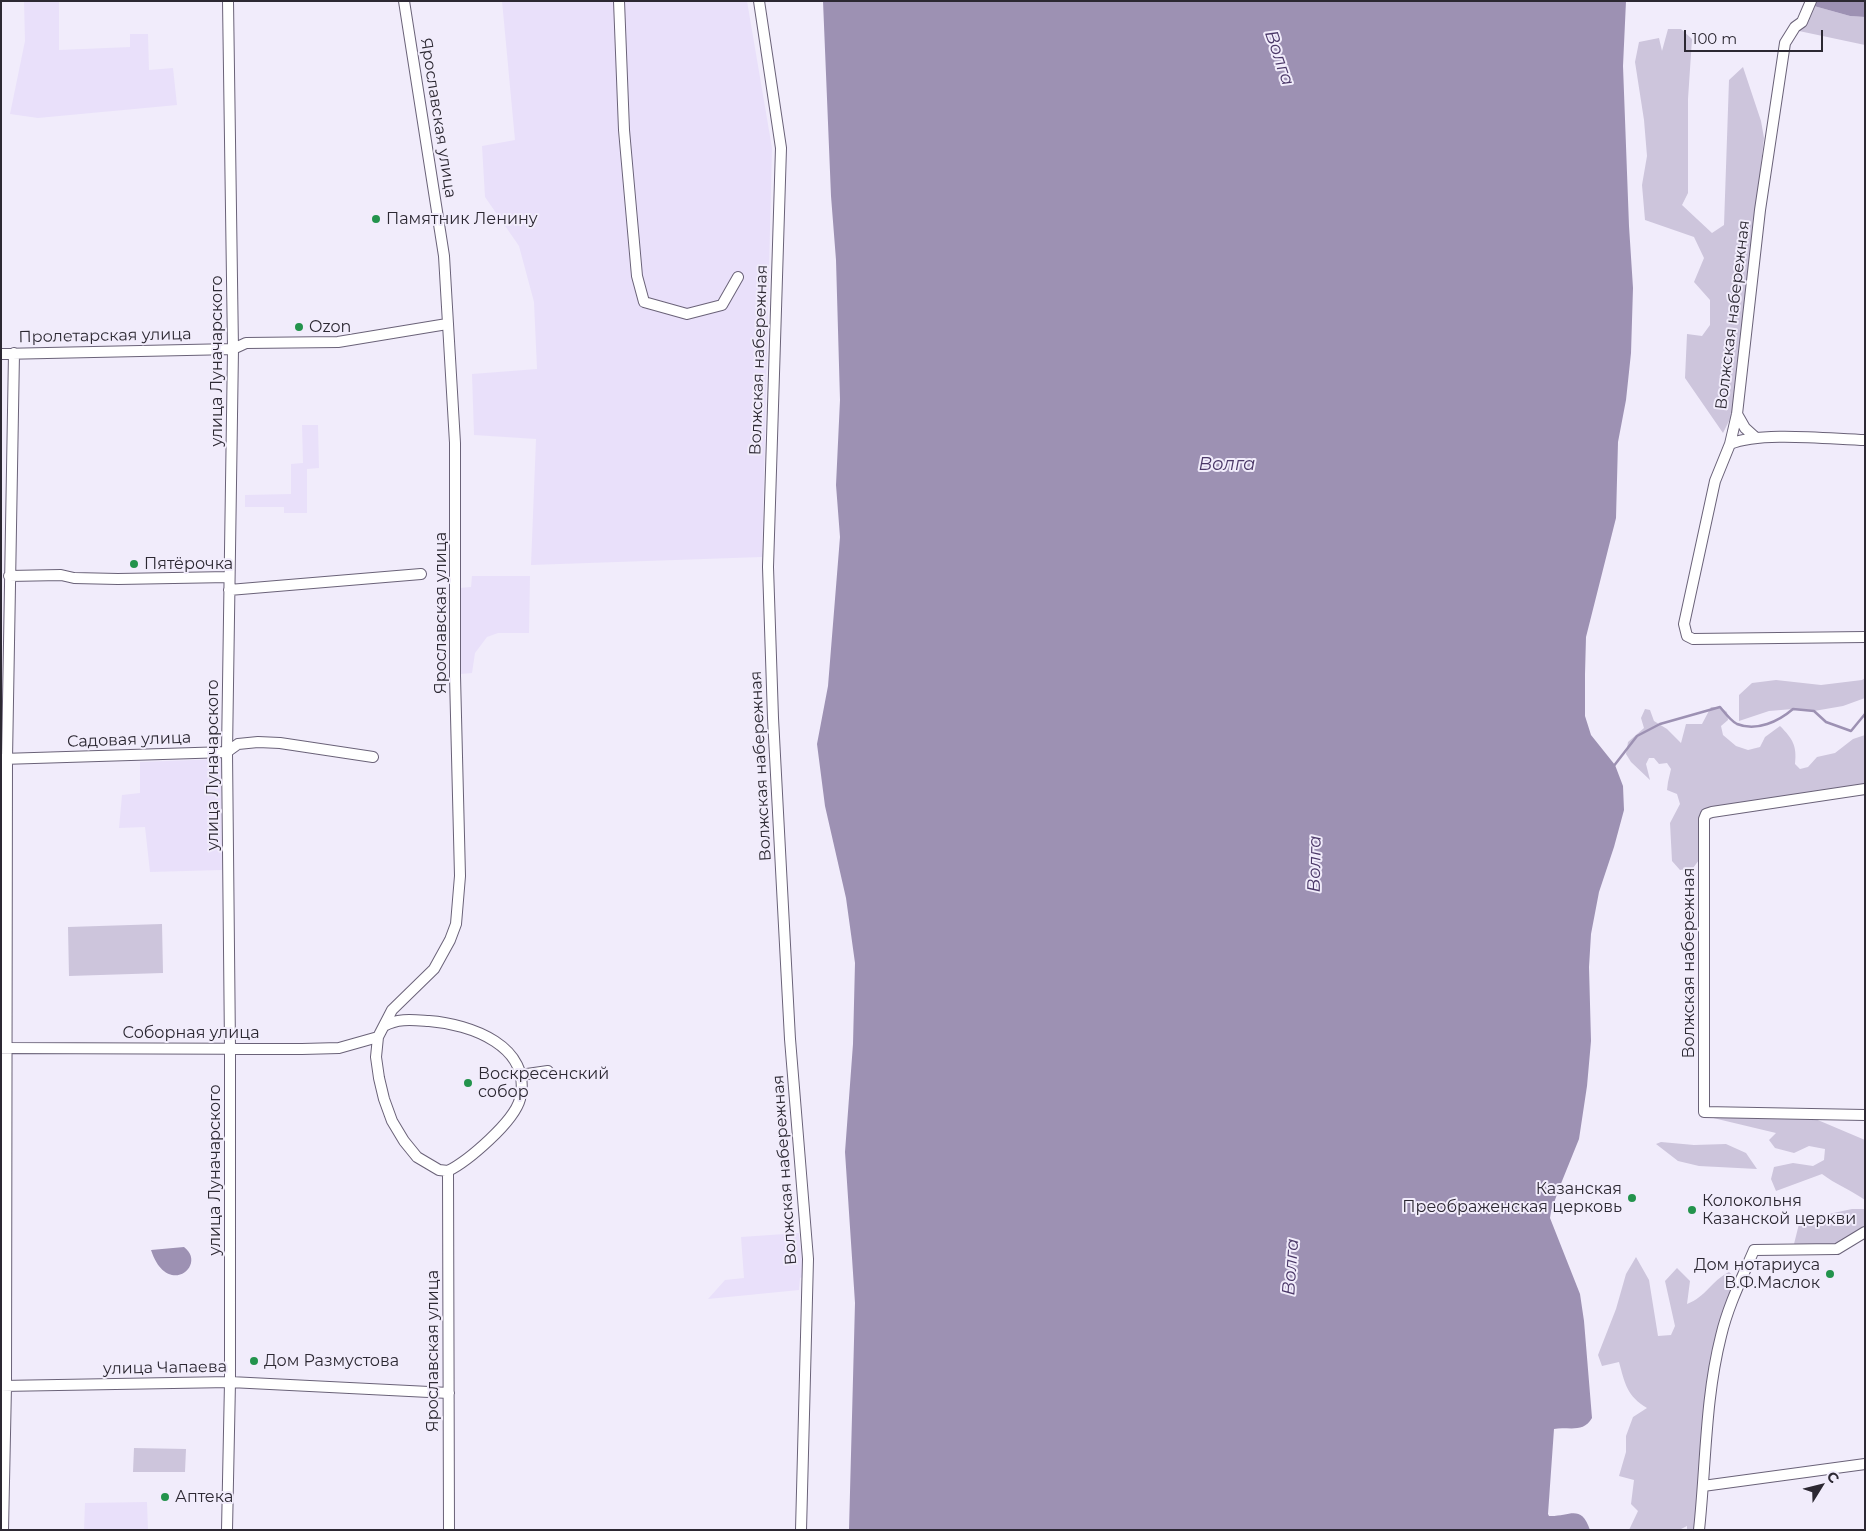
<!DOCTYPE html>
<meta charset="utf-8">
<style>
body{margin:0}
#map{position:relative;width:1866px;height:1531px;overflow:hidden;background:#f1ecfb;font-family:Montserrat,sans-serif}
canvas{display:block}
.frame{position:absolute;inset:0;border:2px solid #2c2832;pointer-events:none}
.north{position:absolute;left:1796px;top:1461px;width:50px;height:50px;-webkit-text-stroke:4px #f1ecfb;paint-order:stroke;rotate:54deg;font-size:14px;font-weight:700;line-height:20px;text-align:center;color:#2c2832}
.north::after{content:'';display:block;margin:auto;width:18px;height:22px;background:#2c2832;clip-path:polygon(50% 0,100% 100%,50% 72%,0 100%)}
.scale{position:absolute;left:1684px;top:30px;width:139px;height:22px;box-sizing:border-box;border:2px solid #2c2832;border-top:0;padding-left:6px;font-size:15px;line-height:18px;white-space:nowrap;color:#2c2832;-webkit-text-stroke:4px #f1ecfb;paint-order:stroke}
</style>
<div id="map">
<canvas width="1866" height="1531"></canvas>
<div class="frame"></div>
<div class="north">С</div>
<div class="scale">100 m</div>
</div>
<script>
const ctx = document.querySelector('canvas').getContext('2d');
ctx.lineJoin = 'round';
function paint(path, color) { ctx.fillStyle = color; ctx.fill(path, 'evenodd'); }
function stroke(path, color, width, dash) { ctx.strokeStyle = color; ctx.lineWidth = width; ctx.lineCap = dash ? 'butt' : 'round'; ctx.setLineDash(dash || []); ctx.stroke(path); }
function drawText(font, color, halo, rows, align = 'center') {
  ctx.font = font + ' Montserrat,sans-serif'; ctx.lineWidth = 4; ctx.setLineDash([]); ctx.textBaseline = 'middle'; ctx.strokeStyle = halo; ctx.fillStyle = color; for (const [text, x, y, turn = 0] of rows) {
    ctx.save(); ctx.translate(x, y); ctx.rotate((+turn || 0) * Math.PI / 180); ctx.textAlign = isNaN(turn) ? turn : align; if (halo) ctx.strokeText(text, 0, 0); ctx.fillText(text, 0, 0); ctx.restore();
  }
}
paint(new Path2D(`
 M24,1H59V50L130,47V34H148L149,70L173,68L177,105L38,118L10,114L25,41Z
 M502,1H747L772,148L762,557L531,565L536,439L474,435L472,374L537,369L534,302L519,246L485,197L482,146L515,140Z
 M302,425H318L319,468L307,469V513H284V507H245V495L291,494V464L303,463Z
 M472,576H530L529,633H498L487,637L475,653L472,673L461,674L459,588L471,587Z
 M221,759L222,870L150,872L145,827L119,828L122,795L140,793V762Z
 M799,1233L804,1277L800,1278L799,1290L708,1299L725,1280L744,1278L741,1237Z
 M147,1502L148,1530H84L85,1503Z`), '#e9e0fa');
paint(new Path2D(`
 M1814,6L1850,16L1865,17V45L1799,31Z
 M1668,29H1681L1692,39L1688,99V193L1682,205L1712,233L1724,225L1729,80L1743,67L1761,121L1764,138L1734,411L1723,433L1685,378L1687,334L1702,336L1710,325V300L1694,282L1704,258L1694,237L1645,220L1642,185L1647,156L1644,120L1635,62L1639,42L1659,38L1662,51Z
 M1865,678V698L1843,706L1814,711L1793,709L1769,711L1739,721V695L1752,683L1776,680L1821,685L1862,680Z
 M1711,707H1720L1727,712L1728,720L1721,726L1723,735L1736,746L1748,750L1760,747L1765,737L1780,726C1793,739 1797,746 1795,764L1800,769L1808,767L1817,757L1835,753L1853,739L1865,735V787L1705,812L1702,856L1693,868L1680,870L1672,861L1670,823L1680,804L1677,794L1667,790L1668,782L1671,769L1667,763L1659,764L1654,758H1649L1646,764L1650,780L1631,762L1626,754L1628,742L1644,728L1641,718L1645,709L1650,710L1654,721L1667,729L1681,743L1686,724H1702Z
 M162,924L163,973L69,976L68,927Z
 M1710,1116L1813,1118L1865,1140V1200C1851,1190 1835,1184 1822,1174L1776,1191L1771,1179L1774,1167L1793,1163L1813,1166L1824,1160L1825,1149L1809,1146L1794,1153L1775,1148L1769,1140L1776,1133L1709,1117Z
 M1661,1142L1694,1145L1726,1144L1746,1153L1757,1169L1699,1166L1678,1161L1656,1144Z
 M1852,1209H1865V1229L1837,1247L1793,1248L1799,1224L1810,1218Z
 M1636,1257L1649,1280L1658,1336L1671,1335L1675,1326L1665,1281L1677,1268L1690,1281L1687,1304C1706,1297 1711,1281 1729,1272L1737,1279L1719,1334L1697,1530H1687V1526L1679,1530H1629L1638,1511L1631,1504L1634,1480L1619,1476L1626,1452V1436L1633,1417L1647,1408C1627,1396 1625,1384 1619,1362L1602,1366L1598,1355L1616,1309L1626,1274Z
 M134,1448L186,1449L185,1472H133Z`), '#cdc5dc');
paint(new Path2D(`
 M823,1H1626L1623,66L1629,226L1633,288L1631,353L1626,400L1618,442L1616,518L1586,637L1585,674V716L1591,735L1615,765L1623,786L1624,810L1614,847L1599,892L1591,934L1589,967L1591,1041L1587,1086L1579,1139L1560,1186L1551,1211L1550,1218L1580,1294L1584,1321L1592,1418C1583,1434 1567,1426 1554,1429L1548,1514L1549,1516C1569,1517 1581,1503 1590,1530H849L855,1303L845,1152L853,1044L855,963L846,898L825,806L817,744L828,686L840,537L836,485L840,400L836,260L831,196Z
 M1816,1H1865V17L1850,16L1814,6Z
 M184,1247C208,1265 167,1299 151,1250Z`), '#9d91b3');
stroke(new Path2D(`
 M1613,767L1637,736L1660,724L1720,707C1724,712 1731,721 1737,724C1757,732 1779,721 1793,709L1814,711L1826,722L1851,731L1865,714`), '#9d91b3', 2.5);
const minor = new Path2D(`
 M404,1L444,256L455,443V676L460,876L456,924L450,940L434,969L392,1010L378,1037L376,1057L379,1078L384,1099L392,1121L404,1141L417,1157L439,1170L448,1171L449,1530
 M619,1L624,130L637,276L644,302L687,314L722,305L738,277
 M759,1L781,148L768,567L773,718L790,1039L808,1259L801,1530
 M1811,1L1802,22L1795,27L1785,43L1760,210L1737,414L1730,444L1715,481L1684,624L1687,636L1693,639L1865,637
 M1,354L233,349L246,343L338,342L447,324
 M1737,414L1745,428L1756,438
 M1730,444C1760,431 1830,439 1865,440
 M9,576L61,575L74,578L118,579L229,577
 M229,590L421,574
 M2,759L227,752L238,744L258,742L280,743L373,757
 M1865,789L1712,812L1706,814L1704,819V1112L1865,1115
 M384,1026C398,1018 413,1020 429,1021C470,1024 533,1046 520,1099C514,1122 468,1161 448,1171
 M1,1048L302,1049L339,1048L378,1037
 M520,1075L548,1071
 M1,1386L230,1382L449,1393
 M1703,1486L1865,1464
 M3,1530L6,1386L7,759L14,353
 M227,1530L230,1382V1048L227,752L233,349L228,1
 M1699,1530C1706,1465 1705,1399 1721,1336C1728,1306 1742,1278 1754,1250L1837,1249L1865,1232`);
stroke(minor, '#6a6278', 12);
stroke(minor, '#fff', 10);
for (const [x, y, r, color] of [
 [376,219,5,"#23934c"],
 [299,327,5,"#23934c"],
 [134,564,5,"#23934c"],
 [468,1083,5,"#23934c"],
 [1632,1198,5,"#23934c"],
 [1692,1210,5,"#23934c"],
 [1830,1274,5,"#23934c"],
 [254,1361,5,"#23934c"],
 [165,1497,5,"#23934c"]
]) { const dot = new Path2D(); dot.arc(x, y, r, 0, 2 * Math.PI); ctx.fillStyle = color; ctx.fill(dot); stroke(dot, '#f1ecfb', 2); }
drawText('16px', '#2c2832', '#f1ecfb', [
 ["Ярославская улица",438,118,81],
 ["Волжская набережная",1733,315,-83],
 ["Пролетарская улица",105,336,-1],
 ["Волжская набережная",759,360,-88],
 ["улица Луначарского",217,361,-90],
 ["Ярославская улица",441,613,-90],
 ["Садовая улица",129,740,-2],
 ["улица Луначарского",213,765,-90],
 ["Волжская набережная",761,766,-93],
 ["Волжская набережная",1689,963,-90],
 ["Соборная улица",191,1033],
 ["улица Луначарского",215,1170,-90],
 ["Волжская набережная",785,1170,-94],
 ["Ярославская улица",433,1351,-90],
 ["улица Чапаева",165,1368,-1]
]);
drawText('16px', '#2c2832', '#f1ecfb', [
 ["Памятник Ленину",386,219],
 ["Ozon",309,327],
 ["Пятёрочка",144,564],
 ["Воскресенский",478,1074],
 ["собор",478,1092],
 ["Казанская",1622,1189,"right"],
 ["Преображенская церковь",1622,1207,"right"],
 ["Колокольня",1702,1201],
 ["Казанской церкви",1702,1219],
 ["Дом нотариуса",1820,1265,"right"],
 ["В.Ф.Маслок",1820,1283,"right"],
 ["Дом Размустова",264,1361],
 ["Аптека",175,1497]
], 'left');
drawText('italic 18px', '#4b3868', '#f1ecfb', [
 ["Волга",1279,58,71],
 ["Волга",1227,465],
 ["Волга",1315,864,-89],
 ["Волга",1291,1267,-86]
]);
</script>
